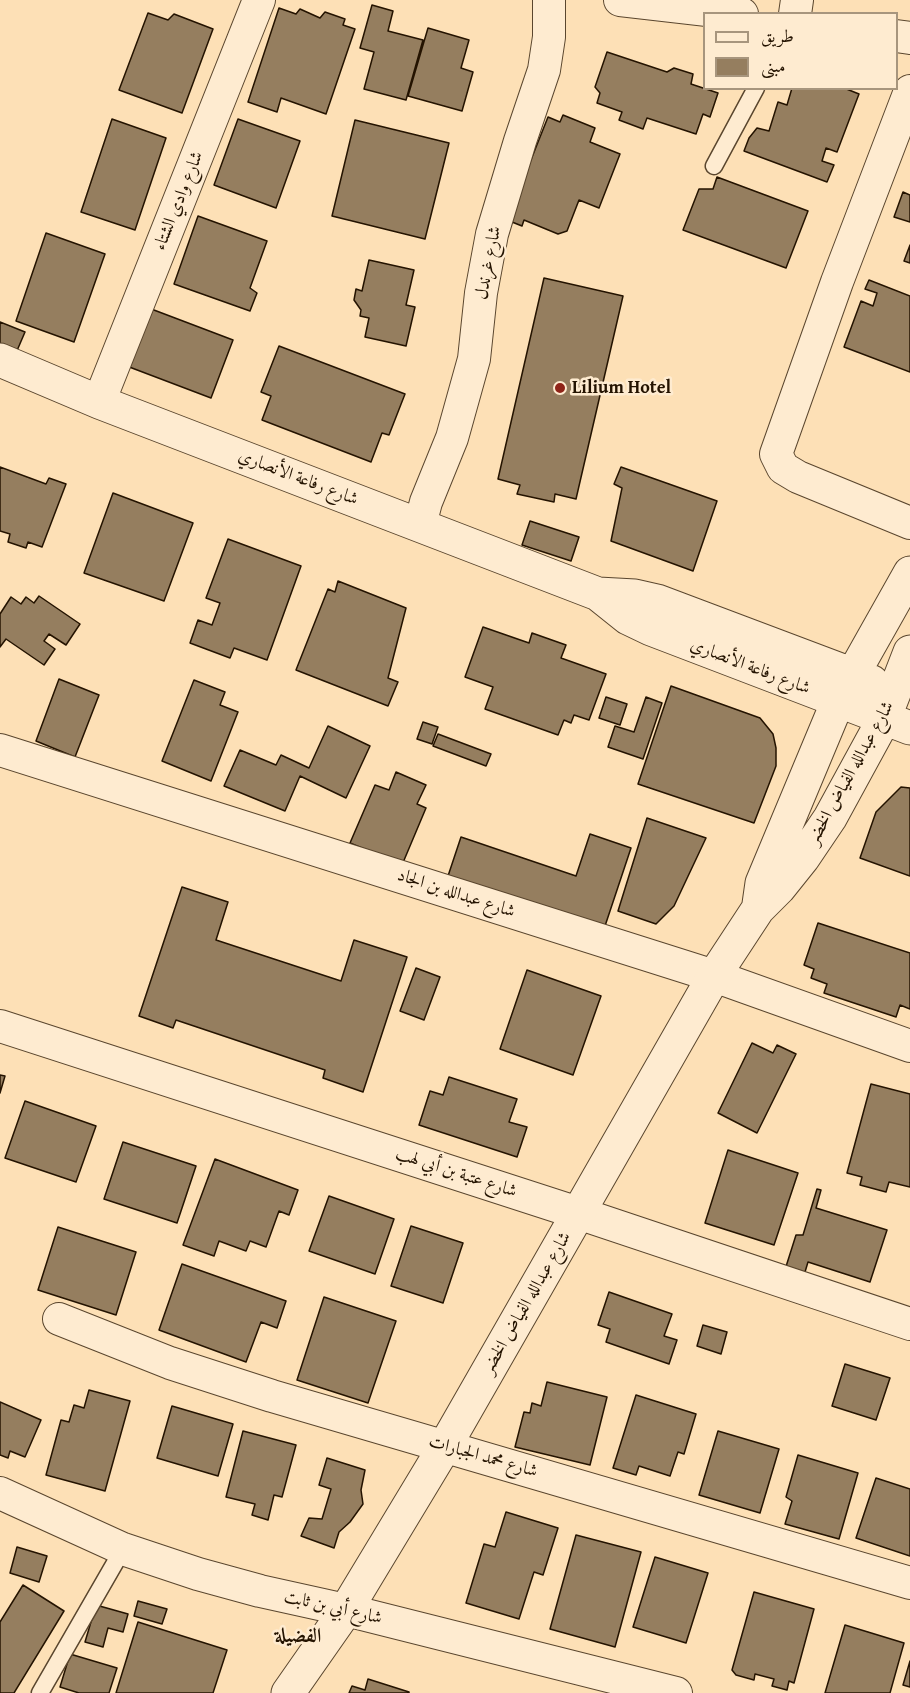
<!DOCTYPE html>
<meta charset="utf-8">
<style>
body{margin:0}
#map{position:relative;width:910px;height:1693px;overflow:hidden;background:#fde0b6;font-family:"Gentium Book Plus",Amiri,serif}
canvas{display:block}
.legend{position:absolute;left:703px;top:12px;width:195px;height:78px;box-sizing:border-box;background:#feebd0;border:2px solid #a7957d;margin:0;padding:8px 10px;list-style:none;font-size:18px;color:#241300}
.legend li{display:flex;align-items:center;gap:12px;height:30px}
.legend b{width:30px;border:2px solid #a7957d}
</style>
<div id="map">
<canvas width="910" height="1693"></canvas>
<ul class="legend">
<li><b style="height:8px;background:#feebd0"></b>طريق</li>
<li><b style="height:16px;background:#957e5f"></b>مبنى</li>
</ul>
</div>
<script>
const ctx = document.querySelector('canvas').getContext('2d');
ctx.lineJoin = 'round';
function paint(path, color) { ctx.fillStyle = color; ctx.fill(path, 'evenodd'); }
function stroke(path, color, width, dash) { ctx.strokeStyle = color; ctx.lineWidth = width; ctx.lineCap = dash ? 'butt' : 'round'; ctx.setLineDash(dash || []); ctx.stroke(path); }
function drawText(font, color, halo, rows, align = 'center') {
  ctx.font = font + ' "Gentium Book Plus",Amiri,serif'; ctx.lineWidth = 5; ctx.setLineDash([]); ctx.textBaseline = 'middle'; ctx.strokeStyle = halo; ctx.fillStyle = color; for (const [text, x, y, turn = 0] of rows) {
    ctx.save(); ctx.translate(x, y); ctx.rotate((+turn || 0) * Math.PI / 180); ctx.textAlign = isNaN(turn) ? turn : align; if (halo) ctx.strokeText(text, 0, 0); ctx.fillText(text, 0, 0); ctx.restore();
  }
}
const building = new Path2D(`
 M372,5L393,11L388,31L423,40L406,100L364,89L374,52L360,48Z
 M279,8L296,14L300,9L320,18L325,12L345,19L343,25L355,29L326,114L281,98L277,112L248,102Z
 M148,13L168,20L174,14L213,29L182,113L119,90Z
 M428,28L469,40L461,68L473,72L462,111L408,96Z
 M607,52L667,72L674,68L693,74L691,84L718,93L710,117L703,114L696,134L647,118L643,129L619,120L622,112L597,103L600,93L595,87Z
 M792,88H844L859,94L837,152L826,148L822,161L834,165L827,182L744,151L749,138L757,128L769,131L778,102L787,105Z
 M563,115L595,128L590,142L620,154L599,208L579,200L567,231L558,234L524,220L522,226L507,220L548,117L560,122Z
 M112,119L166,138L135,230L81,212Z
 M238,119L300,141L276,208L214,185Z
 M355,120L449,143L425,239L332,216Z
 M717,177L808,211L786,268L683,230L699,189H713Z
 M903,192L910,195V222L894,217Z
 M198,216L267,241L250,288L257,293L250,311L174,284Z
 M46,233L105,254L74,342L16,321Z
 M910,245V263L904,261Z
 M369,260L414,270L406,305L415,307L406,346L365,337L369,318L360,316L361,310L354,300L356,289L362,291Z
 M544,278L623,296L576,499L555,494L554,502L517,494L520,485L498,479Z
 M869,280L910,296V372L844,347L861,301L873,306L877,293L865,289Z
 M146,307L233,340L211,398L124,365Z
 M0,322L25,332L16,353L0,347Z
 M279,346L405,394L389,435L382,433L371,462L262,420L271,396L261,392Z
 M0,467L46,484L49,478L66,484L42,547L28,542L26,548L8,542L10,534L0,531Z
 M621,467L717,501L693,571L611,541L622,488L614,484Z
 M113,493L193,523L164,601L84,573Z
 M530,521L579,537L571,561L522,545Z
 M228,539L301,566L267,660L234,648L230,658L190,643L198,620L212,625L220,603L206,598Z
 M338,581L406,608L388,678L398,682L388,706L296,670L328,589L335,592Z
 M39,596L80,624L66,645L49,634L44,641L55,649L44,665L6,639L0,647V614L11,597L21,604L26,597L34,603Z
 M483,627L529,643L532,633L566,645L561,658L606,674L589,720L574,715L571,723L564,720L558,735L485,709L493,687L465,677Z
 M59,679L99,695L75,757L36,741Z
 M194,680L225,692L220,705L238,712L211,781L162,761Z
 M671,686L760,718L773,734L776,748V766L754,823L638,784Z
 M606,697L627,704L620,725L599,718Z
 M646,697L662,703L643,759L608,747L615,726L634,732Z
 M423,722L438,727L432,744L417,739Z
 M328,726L370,746L346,798L300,776L285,811L224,786L240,750L276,765L281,755L309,768Z
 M438,734L491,754L486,766L433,746Z
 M396,772L426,785L417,804L426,808L402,865L350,843L375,785L389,790Z
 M901,787L910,788V876L860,858L876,812Z
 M647,818L706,838L674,906L656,924L618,911Z
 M590,834L631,848L603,932L447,879L461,837L576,876Z
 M182,887L228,902L216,940L341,981L354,940L407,957L363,1092L323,1078L325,1070L176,1020L173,1028L139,1016Z
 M818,923L910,953V1009L900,1005L896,1017L824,993L827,984L811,978L814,969L804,965Z
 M416,968L440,977L424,1020L400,1011Z
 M527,970L601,996L573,1075L500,1049Z
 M752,1043L773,1053L777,1045L796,1054L757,1133L718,1113Z
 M0,1075L5,1076L0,1093Z
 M449,1077L517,1099L509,1122L527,1127L517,1157L419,1125L430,1091L443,1095Z
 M871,1084L910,1094V1187L889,1182L886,1192L860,1185L862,1177L847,1173Z
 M25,1101L96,1126L76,1182L5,1158Z
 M123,1142L196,1166L177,1223L104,1199Z
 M728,1150L798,1173L774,1245L705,1223Z
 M215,1159L298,1190L289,1215L279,1211L266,1247L250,1241L246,1251L219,1241L214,1256L183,1245Z
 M817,1189L821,1190L816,1208L887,1230L870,1282L808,1262L802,1282L783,1276L796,1235H803Z
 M329,1196L394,1219L375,1274L309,1251Z
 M411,1226L463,1243L443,1303L391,1286Z
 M58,1227L136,1252L116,1315L38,1290Z
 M182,1264L286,1301L277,1328L261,1322L246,1362L159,1330Z
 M609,1292L672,1314L664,1336L677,1340L669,1364L606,1342L610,1329L598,1325Z
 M324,1297L396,1321L368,1403L297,1380Z
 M703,1325L727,1332L721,1354L697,1346Z
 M845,1364L890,1378L876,1420L832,1406Z
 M547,1382L607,1397L590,1465L515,1447L524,1412L530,1413L532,1403L541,1406Z
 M89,1390L130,1401L105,1491L46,1475L61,1420L69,1422L74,1405L84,1408Z
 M636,1395L696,1414L684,1454L678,1452L670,1476L639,1466L636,1475L613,1468Z
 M0,1402L41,1420L25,1457L10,1451L8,1458L0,1455Z
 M172,1406L233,1424L218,1476L157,1458Z
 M243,1431L296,1445L282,1497L274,1495L268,1520L252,1515L255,1504L226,1497Z
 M718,1431L779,1449L760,1513L699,1495Z
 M798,1455L858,1473L839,1539L785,1524L792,1501L786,1497Z
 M327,1458L365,1470L361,1490L363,1504L350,1522L339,1532L334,1548L301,1536L309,1518L322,1519L331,1489L319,1485Z
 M876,1478L910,1489V1556L856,1538Z
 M506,1512L558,1528L543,1575L534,1572L519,1619L466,1603L484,1544L495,1547Z
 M576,1535L641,1552L615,1647L550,1629Z
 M17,1547L47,1556L39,1582L10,1573Z
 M655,1557L708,1573L686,1643L633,1627Z
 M23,1585L64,1611L14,1693H0V1622Z
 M754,1592L814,1609L794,1683L789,1681L787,1690L772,1686L774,1679L755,1674L754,1680L736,1675L732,1670Z
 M138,1601L167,1609L162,1624L134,1616Z
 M96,1605L128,1614L123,1632L108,1628L103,1647L85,1642Z
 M138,1622L227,1650L213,1693H116Z
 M845,1625L904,1643L890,1693H825Z
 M70,1654L117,1668L109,1693H79L60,1687Z
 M910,1661V1687L903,1685Z
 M368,1679L409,1692V1693H349L352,1686L365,1690Z`);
paint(building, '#957e5f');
stroke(building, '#241300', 1.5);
const service = new Path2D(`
 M714,166L756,88
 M40,1693L123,1549`);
const minor = new Path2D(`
 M620,0L742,14
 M795,14L797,0
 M896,36L910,38
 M910,91L837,282L776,454L783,468L798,477L910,523
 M99,402L259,0
 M420,525L426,502L452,438L474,359L481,293L492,234L520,141L544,70L549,37V0
 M0,750L714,976L910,1046
 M0,1026L578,1213L910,1324
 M59,1319L170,1363L272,1396L910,1583
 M0,1493L123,1549L198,1574L260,1591L346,1610L676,1693`);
const tertiary = new Path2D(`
 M0,360L99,402L598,594L628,618L651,629L910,728
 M598,594L635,596L657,601L872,682
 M759,904L762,883L838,701L910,573
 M288,1693L346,1610L445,1446L714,976L758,909L779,888L803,858L830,818L884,719L910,652`);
stroke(service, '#5a462e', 19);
stroke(minor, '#5a462e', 34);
stroke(tertiary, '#5a462e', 35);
stroke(service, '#feebd0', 16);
stroke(minor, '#feebd0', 32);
stroke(tertiary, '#feebd0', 33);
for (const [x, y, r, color] of [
 [560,388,6,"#8f2418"]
]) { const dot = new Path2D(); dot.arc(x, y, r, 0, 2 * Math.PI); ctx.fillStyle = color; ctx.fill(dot); stroke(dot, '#feebd0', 2); }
drawText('18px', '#241300', '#feebd0', [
 ["شارع وادي الشتاء",179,201,-68],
 ["شارع غرندل",489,263,-79],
 ["شارع رفاعة الأنصاري",298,478,21],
 ["شارع رفاعة الأنصاري",750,667,21],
 ["شارع عبدالله الفياض الخضر",851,773,-61],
 ["شارع عبدالله بن الجاد",456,894,18],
 ["شارع عتبة بن أبي لهب",456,1173,18],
 ["شارع عبدالله الفياض الخضر",527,1303,-60],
 ["شارع محمد الجبارات",483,1457,16],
 ["شارع أبي بن ثابت",333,1608,13]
]);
drawText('bold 18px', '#241300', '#feebd0', [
 ["Lilium Hotel",572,388]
], 'left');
drawText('bold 20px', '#241300', '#feebd0', [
 ["الفضيلة",298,1637]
]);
</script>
